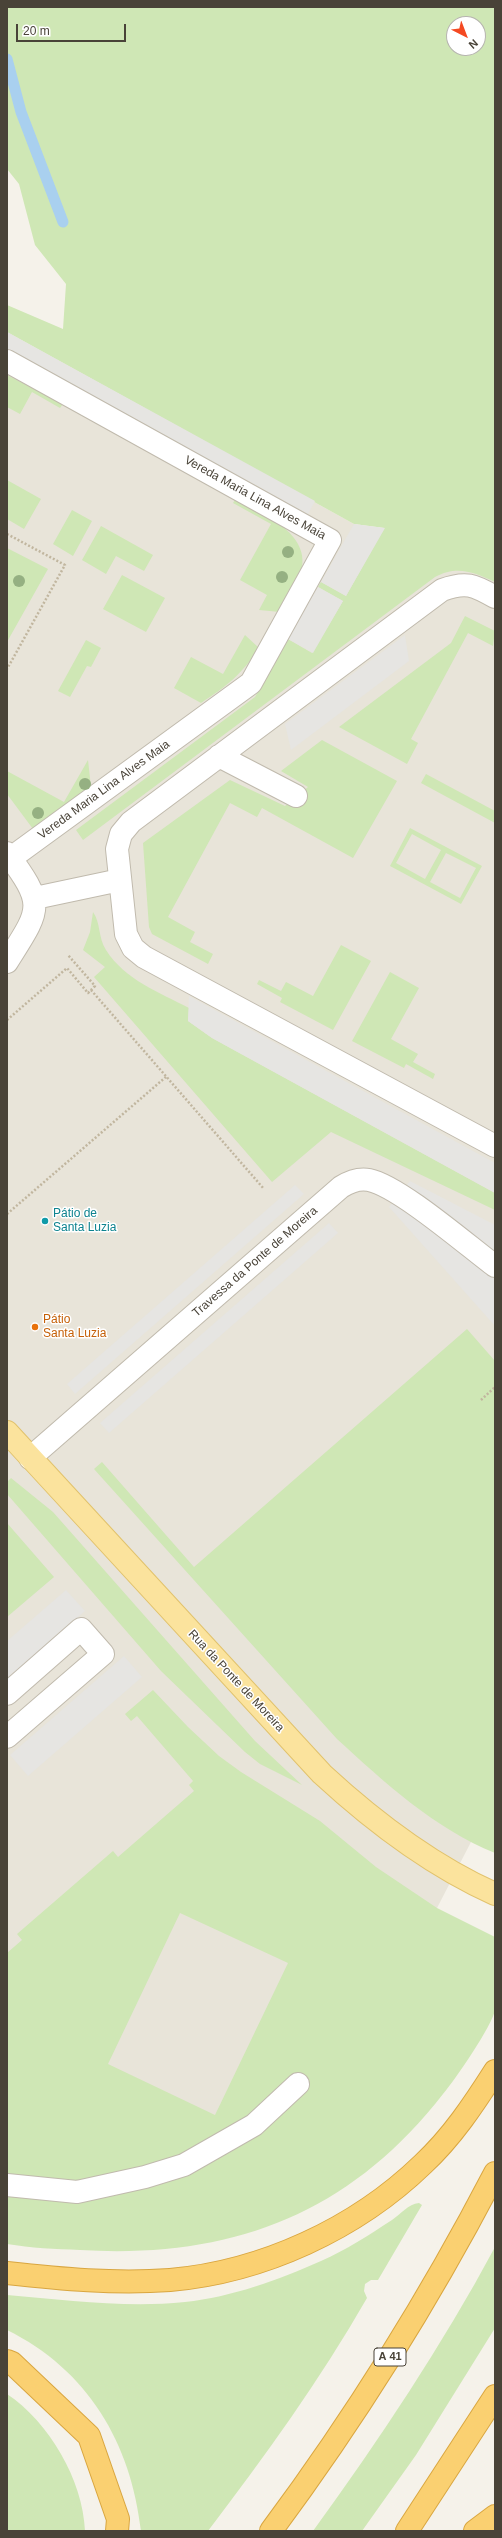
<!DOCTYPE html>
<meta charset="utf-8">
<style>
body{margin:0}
#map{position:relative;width:502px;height:2538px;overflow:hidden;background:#f5f2ea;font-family:Arial,sans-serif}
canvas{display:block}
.frame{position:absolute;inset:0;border:8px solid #494338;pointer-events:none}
.north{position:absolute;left:446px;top:16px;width:40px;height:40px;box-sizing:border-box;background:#fff;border:1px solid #b6b4af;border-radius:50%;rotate:138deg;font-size:11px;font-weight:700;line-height:16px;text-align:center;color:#494338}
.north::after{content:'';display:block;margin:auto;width:14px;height:18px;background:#f44922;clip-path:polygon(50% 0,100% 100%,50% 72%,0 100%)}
.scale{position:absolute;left:16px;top:24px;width:110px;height:18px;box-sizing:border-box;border:2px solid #494338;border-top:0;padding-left:5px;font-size:12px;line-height:14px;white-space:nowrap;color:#494338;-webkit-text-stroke:3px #fff;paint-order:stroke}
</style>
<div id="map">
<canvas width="502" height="2538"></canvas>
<div class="frame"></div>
<div class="north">N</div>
<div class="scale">20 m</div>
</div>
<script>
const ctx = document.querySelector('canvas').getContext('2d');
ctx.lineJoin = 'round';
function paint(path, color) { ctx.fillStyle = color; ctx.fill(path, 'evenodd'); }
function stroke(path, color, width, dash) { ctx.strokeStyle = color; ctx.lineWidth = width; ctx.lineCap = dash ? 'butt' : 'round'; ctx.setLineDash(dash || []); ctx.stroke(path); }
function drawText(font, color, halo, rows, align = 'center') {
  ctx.font = font + ' Arial,sans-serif'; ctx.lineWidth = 3; ctx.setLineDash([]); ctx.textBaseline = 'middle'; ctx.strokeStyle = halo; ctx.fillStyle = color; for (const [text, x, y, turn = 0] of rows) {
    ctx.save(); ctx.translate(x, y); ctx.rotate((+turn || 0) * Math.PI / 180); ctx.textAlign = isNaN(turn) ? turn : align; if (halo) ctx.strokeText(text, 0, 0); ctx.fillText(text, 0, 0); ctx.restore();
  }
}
paint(new Path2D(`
 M7,332L354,524L495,567V1813L471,1842L457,1869L361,1803L7,1425Z
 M7,1442L236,1693L452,1879L437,1908L421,2038L7,2212Z`), '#e8e4d9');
paint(new Path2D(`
 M7,7H495V582C474,572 457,565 435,577L83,840L76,830L255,697L288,639L312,653L343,601L318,587L321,582L346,596L384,528L354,524L7,332V305L63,329L66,284L35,245L19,184L7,169ZM454,24H478V48H454Z
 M7,375L63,404L60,408L32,392L20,414L7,407Z
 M7,480L41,499L24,529L7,519Z
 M236,498C264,515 317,535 299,578C294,590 286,601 280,612L259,610L267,595L240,580L271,524L233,503Z
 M72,510L92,521L73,556L53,544Z
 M101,526L153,555L144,571L116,556L106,574L82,560Z
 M7,548L48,569L7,642Z
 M122,575L165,598L146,632L103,609Z
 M465,616L495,631L493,646L468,633L411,739L418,743L407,764L339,727L451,643Z
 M245,635L259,648C242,674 227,686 201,703L174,688L191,657L223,674Z
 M86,640L101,648L91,667L87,666L70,697L58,691Z
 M322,740L397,781L353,858L262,808L257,817L230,803L168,917L195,932L190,942L213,954L208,964L152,934L149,927L143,843L230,780L285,806L308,787L281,771Z
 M88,760L91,787L33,829L7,794V771L64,802Z
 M426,774L495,811V823L421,783Z
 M410,828L482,866L461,904L390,866ZM412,834L441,850L425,879L396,863ZM446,853L476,868L460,898L430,882Z
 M93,912C101,923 98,938 106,950C125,980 159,992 189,1008L188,1021L212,1038L495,1193V1210L331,1132L272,1182L94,977L105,967L83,950L90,932Z
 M341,945L371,961L333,1030L280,1002L282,998L257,984L259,980L281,991L286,982L313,996Z
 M390,972L419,988L391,1039L418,1054L413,1062L435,1074L433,1079L406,1064L404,1068L352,1041Z
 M467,1329L495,1361V1853C435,1829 384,1782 337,1739L94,1469L102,1462L194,1567Z
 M11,1478L53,1512L255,1741L302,1785L260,1764L245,1752L161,1671L7,1494V1482Z
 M7,1523L54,1577L7,1617Z
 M153,1690L188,1727L219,1756L241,1772L320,1821L376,1867L437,1908L495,1937C495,1960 499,1987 495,2010C492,2026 455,2080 443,2094C349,2215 230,2259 80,2250C55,2249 31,2248 7,2244V1953L22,1940L17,1934L113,1851L118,1857L194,1791L189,1785L193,1781L137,1716L131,1721L125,1714ZM180,1913L288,1963L215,2115L108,2064Z
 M419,2203L422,2205L378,2280H371L365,2284L364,2291L367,2298C320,2380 265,2456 208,2531H141C131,2443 88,2370 7,2330V2295C66,2300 126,2308 185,2302C232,2297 278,2280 321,2261C346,2250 369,2235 392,2220C401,2214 408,2204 419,2203Z
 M495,2247V2328L416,2455L362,2531H313C379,2440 442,2346 495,2247Z
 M7,2394C49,2422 83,2480 85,2531H7Z`), '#cfe7b5');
paint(new Path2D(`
 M7,332L315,501L308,514L7,348Z
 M354,524L385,528L346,596L321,582Z
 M318,587L343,601L313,653L288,639Z
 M405,635L409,661L291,750L285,724Z
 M189,996L495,1163V1193L212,1038L188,1021Z
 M410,1181L495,1225V1326L389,1207Z
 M295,1185L304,1194L75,1394L67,1384Z
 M329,1223L338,1233L109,1433L100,1423Z
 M66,1590L85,1611L7,1678V1641Z
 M124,1656L142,1677L28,1776L10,1755Z`), '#e6e5e2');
stroke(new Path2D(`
 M7,59L21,112L63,222`), '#a9d0ef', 11);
const minor = new Path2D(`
 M7,361L330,540L251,683L11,858
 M495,597C474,585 466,581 442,590L131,822L121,834L117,849L126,934L133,948L144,957L495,1146
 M219,756L296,796
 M7,853C46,906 41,908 7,962
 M35,898L120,880
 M30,1458L341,1187C349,1182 359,1178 369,1180C399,1186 468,1246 495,1266
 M7,1694L81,1629L103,1654L7,1737
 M7,2185L77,2192L145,2177L184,2165L254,2125L298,2084`);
const major = new Path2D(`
 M7,1432L322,1774C374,1822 430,1865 495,1894`);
const highway = new Path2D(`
 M7,2273C61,2279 115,2284 170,2280C262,2272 356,2229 423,2164C452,2137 474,2104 495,2071
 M7,2361L12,2363L89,2436L118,2519L117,2531
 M271,2531C355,2418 430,2298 495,2173
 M407,2531L495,2396
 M475,2531L495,2516`);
stroke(minor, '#c0baad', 24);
stroke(major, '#e1c26c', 24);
stroke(highway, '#d9a640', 24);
stroke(new Path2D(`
 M7,534L65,565L7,669
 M91,990L264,1189
 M7,1020L67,968L88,993L95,986L68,955
 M7,1214L167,1076
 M481,1400L495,1387`), '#c1b69f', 2.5, [2, 2]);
stroke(minor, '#fff', 22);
stroke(major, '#fbe39d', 22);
stroke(highway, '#fad071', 22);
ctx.fillStyle = '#95b082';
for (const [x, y] of [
 [288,552],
 [282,577],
 [19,581],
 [85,784],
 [38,813]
]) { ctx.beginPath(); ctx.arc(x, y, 6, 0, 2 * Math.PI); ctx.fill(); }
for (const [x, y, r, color] of [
 [45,1221,4,"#0f9aa8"],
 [35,1327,4,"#e8710a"]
]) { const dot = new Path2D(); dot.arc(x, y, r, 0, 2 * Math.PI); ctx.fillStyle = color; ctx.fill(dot); stroke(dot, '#fff', 1.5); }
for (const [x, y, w] of [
 [390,2357,32]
]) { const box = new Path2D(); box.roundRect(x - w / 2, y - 9, w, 18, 3); ctx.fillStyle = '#fff'; ctx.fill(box); stroke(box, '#494338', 1); }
drawText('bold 11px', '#494338', null, [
 ["A 41",390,2357]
]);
drawText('12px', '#494338', '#fff', [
 ["Vereda Maria Lina Alves Maia",255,498,29],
 ["Vereda Maria Lina Alves Maia",104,790,-36],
 ["Travessa da Ponte de Moreira",255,1262,-41],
 ["Rua da Ponte de Moreira",236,1681,47]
]);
drawText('12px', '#0d838f', '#fff', [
 ["Pátio de",53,1214],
 ["Santa Luzia",53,1228]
], 'left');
drawText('12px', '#c56008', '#fff', [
 ["Pátio",43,1320],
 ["Santa Luzia",43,1334]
], 'left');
</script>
